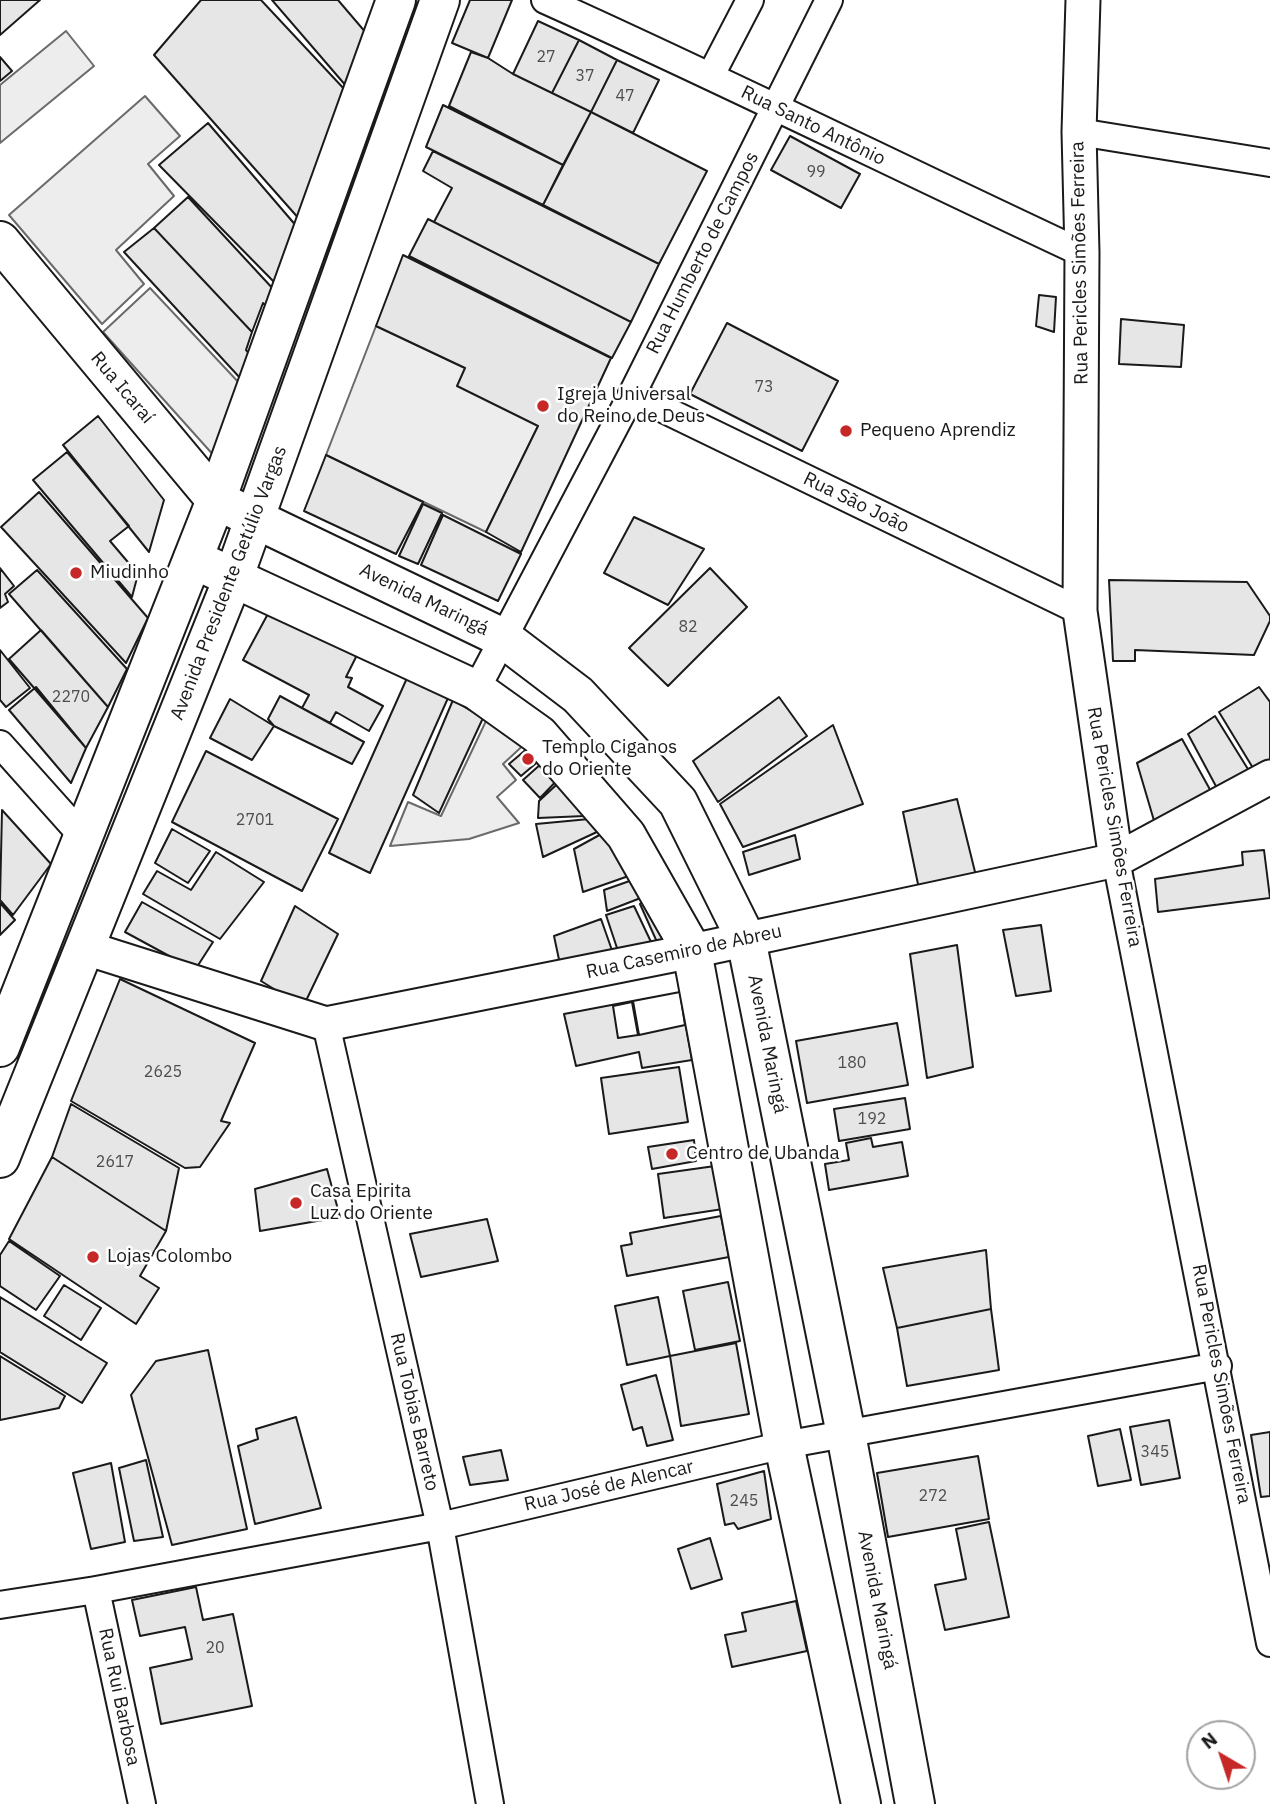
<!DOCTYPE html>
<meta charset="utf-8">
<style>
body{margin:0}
#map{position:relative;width:1270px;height:1804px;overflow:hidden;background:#fff;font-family:"IBM Plex Sans",sans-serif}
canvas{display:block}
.north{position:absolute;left:1186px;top:1720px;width:70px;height:70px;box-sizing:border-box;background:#fff;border:2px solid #a3a3a3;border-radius:50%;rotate:321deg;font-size:19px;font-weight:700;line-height:28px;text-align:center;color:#1a1a1a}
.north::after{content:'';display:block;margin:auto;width:24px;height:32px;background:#c62828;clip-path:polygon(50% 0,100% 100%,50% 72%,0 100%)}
</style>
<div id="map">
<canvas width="1270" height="1804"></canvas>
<div class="north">N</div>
</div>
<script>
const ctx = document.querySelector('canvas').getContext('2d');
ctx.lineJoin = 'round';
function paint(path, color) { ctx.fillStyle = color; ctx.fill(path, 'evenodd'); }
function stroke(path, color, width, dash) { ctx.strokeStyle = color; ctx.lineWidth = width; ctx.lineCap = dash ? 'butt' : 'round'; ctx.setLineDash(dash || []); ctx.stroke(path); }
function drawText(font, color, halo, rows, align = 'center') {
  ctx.font = font + ' "IBM Plex Sans",sans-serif'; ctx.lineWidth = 5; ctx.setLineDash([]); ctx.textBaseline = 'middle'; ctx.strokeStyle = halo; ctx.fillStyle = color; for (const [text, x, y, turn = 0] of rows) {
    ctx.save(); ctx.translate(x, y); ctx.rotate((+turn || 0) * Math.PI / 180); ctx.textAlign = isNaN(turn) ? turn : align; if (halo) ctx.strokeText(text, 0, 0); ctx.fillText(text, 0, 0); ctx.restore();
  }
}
const built = new Path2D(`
 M66,31L94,66L0,143V85Z
 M145,96L180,136L148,164L174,196L116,250L144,284L102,324L9,215Z
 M150,288L242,386L216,458L103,332Z
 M376,326L465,368L538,426L486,532L326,455Z
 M486,721L529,740L503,764L516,780L497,797L519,823L469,839L390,846L408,802L441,816Z`);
paint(built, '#ededed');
stroke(built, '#6a6a6a', 2);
const building = new Path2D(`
 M0,0H40L0,35Z
 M201,0H261L346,91L301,221L154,55Z
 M272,0H338L367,34L347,87Z
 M470,0H512L488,58L452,43Z
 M538,21L579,40L552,93L513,74Z
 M579,40L617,60L591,112L552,93Z
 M471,52L488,58L513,74L591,112L563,165L449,106Z
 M0,57L12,71L0,81Z
 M617,60L659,80L633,133L591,112Z
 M443,105L563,165L543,205L426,147Z
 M591,112L707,171L659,264L543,205Z
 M208,123L298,228L276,284L159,165Z
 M790,136L860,174L841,208L771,170Z
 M433,151L659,264L631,322L434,222L452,188L423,171Z
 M188,197L275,291L268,308L263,303L252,332L154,228Z
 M428,219L631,322L612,358L409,256Z
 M154,228L252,332L246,350L251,356L241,379L124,252Z
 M403,255L611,358L521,552L486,532L538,426L457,386L465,368L376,326Z
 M1039,295L1056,297L1054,332L1036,326Z
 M1121,319L1184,325L1181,367L1119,364Z
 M727,323L838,381L802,451L690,394Z
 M98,416L164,500L149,552L63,445Z
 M67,452L129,526L110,541L138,574L132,597L33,480Z
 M326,455L423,502L396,554L304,511Z
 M39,492L148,618L126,663L1,527Z
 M423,504L442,513L418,564L399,556Z
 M443,515L521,554L498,601L421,565Z
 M634,517L704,549L668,605L604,573Z
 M0,568L14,586L5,594L8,602L0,608Z
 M710,568L747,607L668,686L629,648Z
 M37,570L127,669L108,707L9,594Z
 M1109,580L1247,582L1270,616V621L1254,655L1135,650V661H1113Z
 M270,610L357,655L346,677L352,678L348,687L383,706L369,731L336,712L330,723L302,708L309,695L243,660Z
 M41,630L108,707L86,748L9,659Z
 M0,650L30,688L6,707L0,700Z
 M407,678L448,698L370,873L329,853Z
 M36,687L86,748L71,783L9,710Z
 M1259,687L1270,702V765L1256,773L1219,712Z
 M280,696L364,742L352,764L274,726L268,719Z
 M779,697L807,736L718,802L693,761Z
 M230,699L274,726L252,760L210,738Z
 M453,700L483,718L439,813L413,795Z
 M1215,716L1251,774L1218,790L1188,734Z
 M833,725L863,804L743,847L720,804Z
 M1182,739L1213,795L1155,824L1137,763Z
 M536,741L547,754L521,776L509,764Z
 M206,751L338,819L302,891L172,822Z
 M551,755L565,772L540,798L523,780Z
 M568,774L585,816L538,818L539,801Z
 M957,799L977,880L919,889L903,812Z
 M2,810L51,864L13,915L0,900Z
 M589,819L612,825L543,857L536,824Z
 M614,827L640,872L583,892L574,849Z
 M172,829L210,851L188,883L155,863Z
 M795,835L800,859L749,875L743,852Z
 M1264,850L1270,898L1158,912L1155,879L1243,865L1242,852Z
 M216,852L264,882L220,939L143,894L157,871L191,890Z
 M641,877L651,894L607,911L604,890Z
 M656,896L674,936L657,942L640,904Z
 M142,902L213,942L195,970L125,932Z
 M0,903L15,920L0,935Z
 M295,906L338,934L303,1007L261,981Z
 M634,906L652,944L619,954L606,915Z
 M601,919L614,956L561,969L554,936Z
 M1041,925L1051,991L1016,996L1003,930Z
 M957,945L973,1067L927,1078L910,954Z
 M120,979L255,1043L221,1121L230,1123L200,1167L185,1168L71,1101Z
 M680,992L692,1060L642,1068L639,1052L576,1066L564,1014Z
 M680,992L685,1025L639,1035L633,1001Z
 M632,1002L638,1035L618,1038L613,1006Z
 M897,1023L908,1085L807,1103L796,1041Z
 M679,1067L688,1122L609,1134L601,1078Z
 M905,1098L910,1129L839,1141L834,1109Z
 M71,1104L179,1168L166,1231L52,1157Z
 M871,1138L873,1147L902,1142L908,1176L829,1190L825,1164L849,1160L846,1143Z
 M694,1140L696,1161L652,1169L648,1147Z
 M52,1157L166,1231L140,1276L159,1288L136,1324L9,1239Z
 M715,1166L723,1209L664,1218L658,1174Z
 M327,1169L340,1217L260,1231L255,1189Z
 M721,1216L729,1257L627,1276L621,1246L632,1244L630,1233Z
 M487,1219L498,1261L421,1277L410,1234Z
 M9,1241L60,1276L36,1310L0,1286V1255Z
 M986,1250L991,1309L897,1328L883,1268Z
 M728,1282L740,1341L695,1350L683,1291Z
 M64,1285L101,1308L81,1340L44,1316Z
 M0,1297L107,1363L82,1403L0,1352Z
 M658,1297L670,1356L627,1365L615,1306Z
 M991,1309L999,1370L907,1386L897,1328Z
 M736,1343L749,1414L681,1426L670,1356Z
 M208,1350L247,1529L172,1545L131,1395L156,1361Z
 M0,1356L65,1396L59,1408L0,1420Z
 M656,1375L673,1440L647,1446L642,1427L633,1430L621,1385Z
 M296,1417L321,1508L255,1524L238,1446L258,1439L256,1429Z
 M1169,1420L1180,1478L1141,1485L1130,1427Z
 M1120,1429L1131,1480L1098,1486L1088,1436Z
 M1270,1432V1496L1261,1497L1251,1435Z
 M501,1450L508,1480L470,1485L463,1457Z
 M978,1456L989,1519L888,1537L877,1473Z
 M146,1460L163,1537L134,1541L119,1468Z
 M111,1463L125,1542L91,1549L73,1473Z
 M764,1471L771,1519L738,1529L734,1523L725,1525L717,1484Z
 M989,1522L1009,1617L945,1630L935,1585L966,1579L956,1529Z
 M710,1538L722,1579L691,1589L678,1549Z
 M196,1587L203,1620L233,1614L252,1706L161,1724L150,1668L192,1659L185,1627L140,1636L132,1600Z
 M796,1601L807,1651L732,1667L725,1635L746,1631L742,1613Z`);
paint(building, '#e6e6e6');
stroke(building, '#1a1a1a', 2);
const minor = new Path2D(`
 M545,0C725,81 902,169 1082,253
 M711,75L750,0
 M1079,132L1270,163
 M632,394L1080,611
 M476,690L632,394L829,0
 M0,744L85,839
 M1116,860L1270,1643
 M326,1024L440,1526L490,1804
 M96,1590L142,1804
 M0,1605L96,1590L440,1526L784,1445L1218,1366`);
const tertiary = new Path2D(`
 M1083,0L1079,132L1082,253L1080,611L1116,860
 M86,948L326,1024L692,951L1116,860L1270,777`);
const secondary = new Path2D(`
 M0,241L216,500L503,638L578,695L678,802L746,939L846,1434L915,1804
 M193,559L476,690L539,735L626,835L692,951L784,1445L861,1804`);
const primary = new Path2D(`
 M0,1047L216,500L396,0
 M0,1158L234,576L440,0`);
stroke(minor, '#1a1a1a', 30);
stroke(tertiary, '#1a1a1a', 37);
stroke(secondary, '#1a1a1a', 42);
stroke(primary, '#1a1a1a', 42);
stroke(minor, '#fff', 26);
stroke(tertiary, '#fff', 33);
stroke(secondary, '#fff', 38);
stroke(primary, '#fff', 38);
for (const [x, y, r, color] of [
 [543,406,7,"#c62828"],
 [846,431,7,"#c62828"],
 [76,573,7,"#c62828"],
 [528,759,7,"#c62828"],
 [672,1154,7,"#c62828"],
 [296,1203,7,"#c62828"],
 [93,1257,7,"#c62828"]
]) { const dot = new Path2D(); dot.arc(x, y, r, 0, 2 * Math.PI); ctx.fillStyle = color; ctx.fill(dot); stroke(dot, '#fff', 2.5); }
drawText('16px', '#4d4d4d', null, [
 ["27",546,57],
 ["37",585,76],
 ["47",625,96],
 ["99",816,172],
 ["73",764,387],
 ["82",688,627],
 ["2270",71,697],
 ["2701",255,820],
 ["180",852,1063],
 ["2625",163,1072],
 ["192",872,1119],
 ["2617",115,1162],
 ["345",1155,1452],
 ["272",933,1496],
 ["245",744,1501],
 ["20",215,1648]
]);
drawText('19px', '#1a1a1a', '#fff', [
 ["Rua Santo Antônio",813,126,26],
 ["Rua Humberto de Campos",703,253,-63],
 ["Rua Pericles Simões Ferreira",1080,263,-91],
 ["Rua Icaraí",122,388,50],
 ["Rua São João",856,503,26],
 ["Avenida Presidente Getúlio Vargas",229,583,-69],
 ["Avenida Maringá",424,600,26],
 ["Rua Pericles Simões Ferreira",1114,827,80],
 ["Rua Casemiro de Abreu",684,952,-12],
 ["Avenida Maringá",767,1044,79],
 ["Rua Pericles Simões Ferreira",1221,1384,79],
 ["Rua Tobias Barreto",414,1412,77],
 ["Rua José de Alencar",609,1486,-13],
 ["Avenida Maringá",877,1600,79],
 ["Rua Rui Barbosa",119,1697,78]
]);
drawText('19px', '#1a1a1a', '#fff', [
 ["Igreja Universal",557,395],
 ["do Reino de Deus",557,417],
 ["Pequeno Aprendiz",860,431],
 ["Miudinho",90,573],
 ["Templo Ciganos",542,748],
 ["do Oriente",542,770],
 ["Centro de Ubanda",686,1154],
 ["Casa Epirita",310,1192],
 ["Luz do Oriente",310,1214],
 ["Lojas Colombo",107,1257]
], 'left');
</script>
